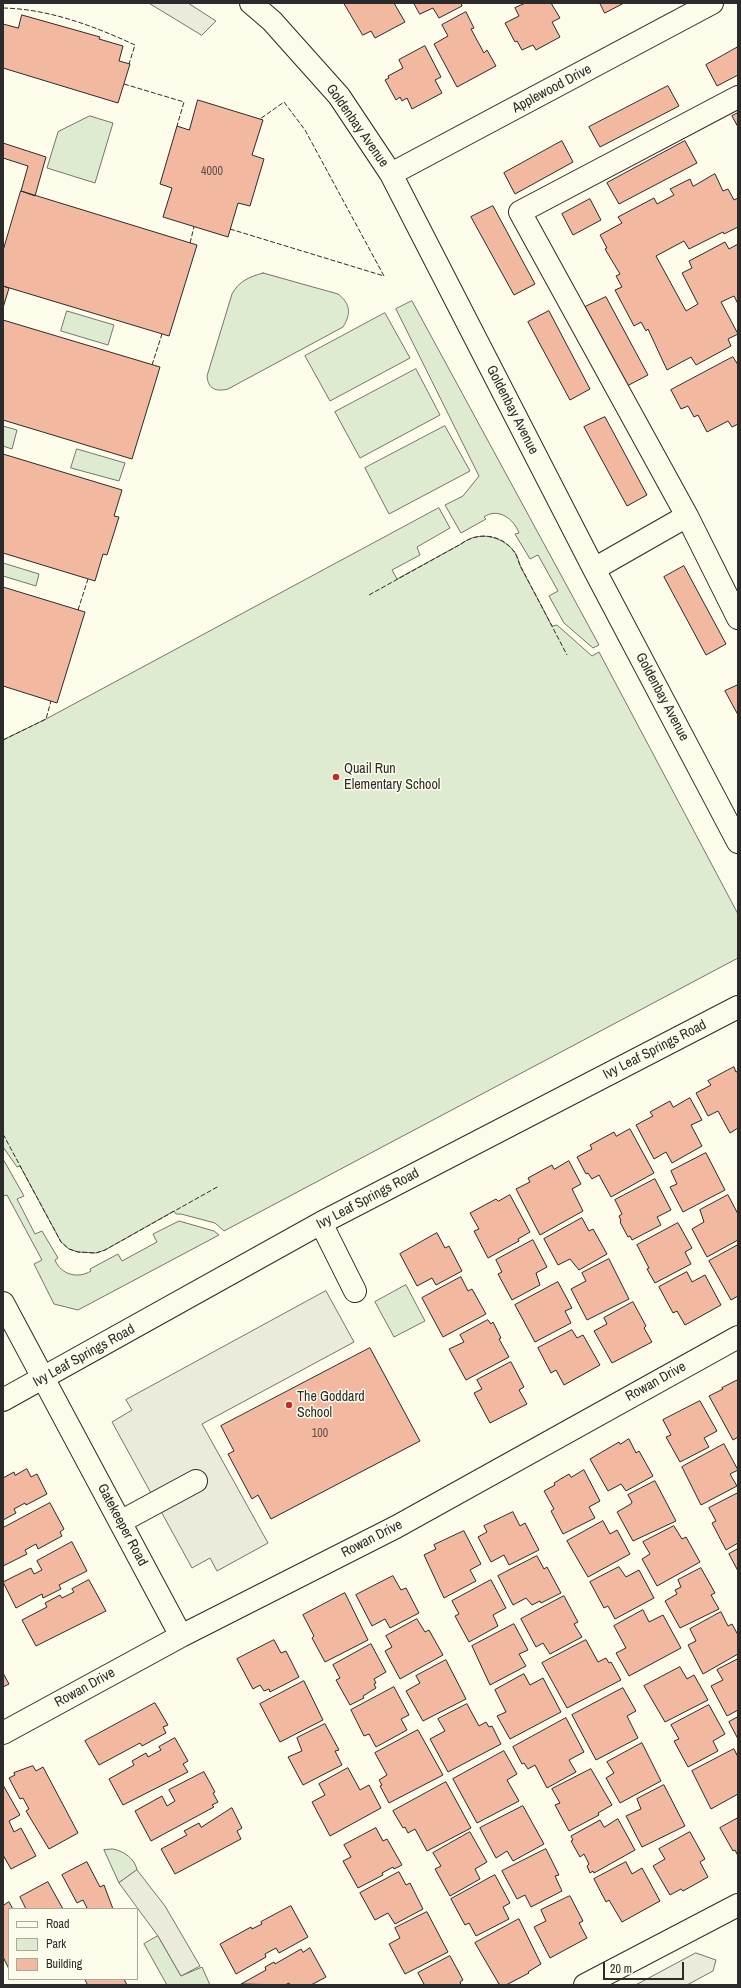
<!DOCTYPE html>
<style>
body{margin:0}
#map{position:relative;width:741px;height:1988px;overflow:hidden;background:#fdfbea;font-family:"Archivo Narrow",sans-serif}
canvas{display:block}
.frame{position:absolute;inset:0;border:4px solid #2b2b2b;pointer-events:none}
.legend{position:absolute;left:8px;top:1908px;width:130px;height:72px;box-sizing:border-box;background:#fdfbea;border:1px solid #a9a89e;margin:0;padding:5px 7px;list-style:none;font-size:12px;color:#2b2b2b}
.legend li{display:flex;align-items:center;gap:8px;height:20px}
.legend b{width:20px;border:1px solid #a9a89e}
.scale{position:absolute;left:603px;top:1962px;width:81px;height:18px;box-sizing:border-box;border:2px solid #2b2b2b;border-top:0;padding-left:5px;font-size:12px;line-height:14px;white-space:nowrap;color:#2b2b2b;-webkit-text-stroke:3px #fdfbea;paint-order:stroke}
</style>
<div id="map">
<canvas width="741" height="1988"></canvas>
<div class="frame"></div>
<ul class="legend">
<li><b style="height:5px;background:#fdfbea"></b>Road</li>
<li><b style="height:11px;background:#deebd1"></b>Park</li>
<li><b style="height:11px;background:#f2b8a0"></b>Building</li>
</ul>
<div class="scale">20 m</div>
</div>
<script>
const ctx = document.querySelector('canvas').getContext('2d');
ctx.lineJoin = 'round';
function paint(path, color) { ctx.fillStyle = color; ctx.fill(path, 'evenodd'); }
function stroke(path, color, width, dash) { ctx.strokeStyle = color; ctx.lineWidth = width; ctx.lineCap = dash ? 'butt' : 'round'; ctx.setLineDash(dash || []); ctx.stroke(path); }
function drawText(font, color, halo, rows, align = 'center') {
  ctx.font = font + ' "Archivo Narrow",sans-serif'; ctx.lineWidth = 3; ctx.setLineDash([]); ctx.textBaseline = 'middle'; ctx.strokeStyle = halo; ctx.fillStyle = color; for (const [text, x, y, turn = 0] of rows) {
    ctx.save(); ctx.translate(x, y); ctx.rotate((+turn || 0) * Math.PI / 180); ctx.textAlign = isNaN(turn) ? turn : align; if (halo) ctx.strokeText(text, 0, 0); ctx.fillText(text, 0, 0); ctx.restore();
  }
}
const green = new Path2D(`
 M90,116L113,123L95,183L47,168L58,132Z
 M263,273L338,294C351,304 351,314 343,327L228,389C216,392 208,389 207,376L232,294C239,281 249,277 263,273Z
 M412,301L599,645L593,648L564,623L549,596L558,591L538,555L530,559L515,534L519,533C514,519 498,507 484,517L486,519L461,533L445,505L463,496L479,476L396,309Z
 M67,311L114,325L108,345L61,331Z
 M385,313L410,358L330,401L305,356Z
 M416,369L440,415L360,458L335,412Z
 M3,426L17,430L12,449L3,446Z
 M445,426L470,471L389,514L365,468Z
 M77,449L125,463L119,481L71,468Z
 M439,508L450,528L417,547L420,555L392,570L397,579L461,544C478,531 500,535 514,551C518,556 519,563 521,568C532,588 542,607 552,626L557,625L592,656L599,652L738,914V958L224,1231L215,1223L181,1214H176L174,1211L105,1250L96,1253L78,1252L69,1249L61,1242L20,1166L17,1167L3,1147V740L46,719Z
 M3,563L39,574L36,586L3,576Z
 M3,1159L24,1196L17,1199L35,1234L42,1231L58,1258L55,1260C61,1275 78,1279 91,1271L90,1269L118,1254L122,1261L157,1242L153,1234L179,1221L214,1231L219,1235L78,1310L54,1304L34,1264L42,1260L7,1195L3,1196Z
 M406,1285L425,1321L394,1337L375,1302Z
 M113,1849C124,1851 135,1859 137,1870L119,1883L104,1850Z
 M158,1936L181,1976L202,1967L210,1985H167L144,1944Z`);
paint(green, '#deebd1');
stroke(green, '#74746e', 1);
const parking = new Path2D(`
 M149,3H188L216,21L202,35Z
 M326,1291L354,1342L202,1424L268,1543L217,1571L210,1558L192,1568L112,1422L132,1410L126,1400Z
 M137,1870L165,1906L200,1966L181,1976L158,1936L119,1883Z
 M696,1953L716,1960L713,1971L687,1985H636Z`);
paint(parking, '#eceadb');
stroke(parking, '#74746e', 1);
const building = new Path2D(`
 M344,3H394L405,22L375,38L371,31L363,35Z
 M414,3H461L462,6L439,18L433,8L420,14Z
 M526,3H551L560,18L552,22L560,37L536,50L533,45L522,50L517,41L515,42L505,23L519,16L515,8Z
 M600,3H624L605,13Z
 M466,12L474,28L471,29L484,53L487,50L496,66L457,87L434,44L448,36L442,25Z
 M22,15L100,37L99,39L123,46L119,61L130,64L118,103L3,68V24L18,28Z
 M425,46L441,77L435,80L442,93L412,109L407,98L402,101L400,97L396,100L385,80L389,78L388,76L403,68L399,60Z
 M738,47V75L717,86L706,65Z
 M668,86L679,106L600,147L589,127Z
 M198,100L263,120L252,155L264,159L250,206L238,203L228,237L163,217L172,188L160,184L177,126L189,130Z
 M738,113V127L732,116Z
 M562,141L573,162L515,194L504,173Z
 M685,141L697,163L619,204L607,183Z
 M3,143L46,157L35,196L21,191L28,166L3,158Z
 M715,174L723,191L728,189L734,200L738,198V227L724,234L723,232L689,249L684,241L656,256L686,311L698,304L682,273L692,268L689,261L725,242L729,249L738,244V304L734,296L721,302L738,334L728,339L731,346L696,365L691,357L667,370L648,329L646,331L641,322L634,326L615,290L622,287L616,276L620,274L605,249L607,248L600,235L622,223L618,217L654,198L657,204L674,195L670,189L690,179L693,186Z
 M21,191L197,245L169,336L3,286V251Z
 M590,199L601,220L573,235L562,214Z
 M493,206L535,284L514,295L471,217Z
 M3,286L9,288L3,308Z
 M606,297L648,375L627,386L585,307Z
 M549,311L590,389L570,400L528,322Z
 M3,320L160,367L132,459L3,420Z
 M733,357L738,365V424L732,427L728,421L707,432L698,415L694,417L688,406L681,409L671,390Z
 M605,417L647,495L627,506L584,427Z
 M3,454L122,490L114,516L119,517L107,555L103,554L95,581L3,553Z
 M684,566L726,644L706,655L664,577Z
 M3,587L85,612L57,703L3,686Z
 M738,685V715L725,691Z
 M734,1067L736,1072L738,1071V1128L730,1133L718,1111L708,1116L696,1093L711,1085L708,1081Z
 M690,1098L702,1120L691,1125L702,1146L672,1163L666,1152L654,1159L636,1125L653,1116L650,1112L670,1101L673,1107Z
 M630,1129L654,1173L611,1197L599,1175L592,1179L588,1173L586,1174L577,1157L592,1149L590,1145L614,1132L616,1136Z
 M706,1153L725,1190L683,1212L670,1187L677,1184L671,1171Z
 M569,1161L581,1184L572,1189L583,1211L540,1235L516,1189L530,1182L528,1178L552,1165L554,1169Z
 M655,1179L671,1210L657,1217L661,1225L632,1240L630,1236L628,1237L620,1222L621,1221L619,1216L622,1214L615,1200Z
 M510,1195L530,1232L518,1239L519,1241L488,1258L474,1231L479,1229L470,1213L496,1199L498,1201Z
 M728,1195L738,1214V1240L707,1257L692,1229L704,1222L700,1210Z
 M582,1218L589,1231L593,1229L607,1254L579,1270L570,1259L558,1265L544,1239Z
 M678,1223L692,1248L685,1252L691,1264L655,1283L647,1269L649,1268L637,1245Z
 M437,1233L445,1248L449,1246L462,1271L436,1285L432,1278L417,1286L400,1254Z
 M533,1240L547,1267L536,1273L540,1285L512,1300L498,1274L502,1272L496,1260Z
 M738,1245V1296L731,1300L709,1261Z
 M609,1259L629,1299L587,1320L571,1289L586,1281L582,1273Z
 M687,1272L692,1282L705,1275L721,1305L685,1325L677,1311L673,1313L659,1287Z
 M461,1277L468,1291L472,1289L486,1314L443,1337L422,1298Z
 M558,1282L572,1308L565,1311L571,1323L535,1342L515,1305Z
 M633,1302L646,1326L644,1328L652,1342L612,1363L594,1331L607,1324L604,1318Z
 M488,1320L491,1324L493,1322L501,1338L499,1339L509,1357L466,1380L449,1349L464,1342L460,1335Z
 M572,1330L577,1338L583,1335L600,1365L564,1385L556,1370L551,1373L538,1348Z
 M370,1348L420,1441L271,1519L258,1495L252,1499L228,1454L234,1451L221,1426Z
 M511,1362L524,1387L519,1390L527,1404L490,1423L474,1393L482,1389L477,1380Z
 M738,1380V1437L733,1440L709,1396L723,1389L722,1388Z
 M700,1401L717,1431L704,1438L709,1447L680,1462L666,1437L671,1435L663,1420Z
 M629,1439L636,1453L639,1451L653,1476L626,1491L621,1484L608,1491L590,1459L619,1442L620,1444Z
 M724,1444L738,1470L730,1474L737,1486L701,1505L682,1467Z
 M27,1469L31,1477L37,1474L47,1494L26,1505L25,1503L14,1509L16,1513L3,1520V1478L14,1472L15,1475Z
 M584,1470L600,1501L589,1507L595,1518L563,1534L551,1511L554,1509L544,1491L555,1485L554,1483L569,1474L571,1477Z
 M655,1481L676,1521L633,1541L617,1512L631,1504L632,1502L628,1495Z
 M738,1493V1543L726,1550L712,1523L716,1521L709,1508Z
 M50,1503L64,1529L60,1532L62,1536L38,1549L36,1544L25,1550L27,1554L3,1566V1528Z
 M513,1512L520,1526L525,1523L539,1550L509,1565L504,1555L491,1562L478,1537L487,1532L484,1526Z
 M603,1521L610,1534L617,1530L630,1554L588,1577L567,1541Z
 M674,1526L682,1539L686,1537L700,1562L657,1586L642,1559L650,1554L643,1542Z
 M464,1531L481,1564L470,1570L476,1581L444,1598L424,1555L436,1549L434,1545Z
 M72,1542L87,1571L59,1585L61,1589L43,1598L42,1594L16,1608L3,1582L31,1568L34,1574L42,1570L37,1561Z
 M738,1549V1571L729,1554Z
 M537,1556L544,1569L547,1567L561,1593L541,1603L540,1601L532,1605L526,1598L513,1605L498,1576Z
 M619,1567L626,1577L639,1570L654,1598L615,1619L608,1606L604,1608L590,1582Z
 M701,1568L715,1593L711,1595L719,1609L680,1628L665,1601L677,1594L675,1590L681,1587L678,1580Z
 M393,1576L401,1590L406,1588L419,1613L390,1628L385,1619L372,1626L356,1595Z
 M89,1580L106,1611L36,1646L22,1620L47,1607L45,1603L60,1595L62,1598L74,1592L72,1589Z
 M491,1580L506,1608L493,1615L498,1626L469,1642L455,1616L459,1614L452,1601Z
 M345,1593L368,1640L325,1662L312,1638L314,1636L303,1615Z
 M564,1596L578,1622L574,1624L582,1637L550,1654L543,1643L536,1647L521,1619Z
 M643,1610L649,1622L663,1615L681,1648L629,1676L616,1653L626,1648L614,1626Z
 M721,1612L728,1626L732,1624L738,1635V1654L703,1674L688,1645L696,1641L690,1629Z
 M417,1619L425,1632L429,1630L443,1655L400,1679L385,1651L392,1647L386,1636Z
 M514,1624L528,1650L519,1654L526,1666L490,1685L472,1646Z
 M274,1640L281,1653L286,1651L299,1677L270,1692L269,1689L264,1691L260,1685L253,1689L237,1659Z
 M586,1640L598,1662L606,1658L609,1663L611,1662L621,1680L567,1708L542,1663Z
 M371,1644L386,1672L374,1679L376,1683L374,1684L376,1688L363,1696L364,1698L350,1705L336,1680L340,1678L333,1665Z
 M738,1659V1710L727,1716L711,1686L723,1680L717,1670Z
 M446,1660L466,1699L423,1721L406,1691L420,1683L416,1676Z
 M680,1667L687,1679L694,1675L708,1700L665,1722L644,1686Z
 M3,1673L9,1684L3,1687Z
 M524,1674L530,1685L543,1678L561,1712L510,1739L497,1716L506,1712L495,1690Z
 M304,1681L323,1720L280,1742L260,1704Z
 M394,1687L409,1715L401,1719L407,1730L376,1747L369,1734L364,1736L351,1710Z
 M623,1688L636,1711L627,1716L638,1738L596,1760L572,1715Z
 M155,1703L168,1725L163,1727L166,1733L142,1746L140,1743L99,1765L85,1741Z
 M467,1704L479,1726L486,1722L489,1727L492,1726L501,1744L448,1772L430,1739L445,1731L438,1719Z
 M709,1705L725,1734L713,1741L718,1751L688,1767L674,1741L679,1739L671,1725Z
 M738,1717V1739L729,1722Z
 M566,1718L584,1752L569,1760L576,1772L547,1788L535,1765L528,1769L524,1763L522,1764L513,1747Z
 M325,1724L339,1750L335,1751L342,1765L303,1785L288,1757L302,1751L297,1738Z
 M418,1730L443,1775L389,1803L380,1786L382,1785L379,1780L387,1775L375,1753Z
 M175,1738L188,1761L183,1764L188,1772L123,1805L109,1779L134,1765L132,1761L146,1753L148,1757L161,1750L159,1747Z
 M642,1743L661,1781L620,1803L606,1778L614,1773L607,1762Z
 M734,1749L738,1757V1794L711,1809L692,1771Z
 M504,1751L517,1774L507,1780L519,1801L477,1823L453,1779Z
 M33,1766L36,1771L43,1767L78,1833L49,1849L26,1811L29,1809L23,1798L20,1799L9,1778L15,1775L14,1773Z
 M348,1768L360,1790L369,1785L381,1808L330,1836L312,1802L325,1795L319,1784Z
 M591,1769L612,1805L598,1813L599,1815L569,1831L555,1805L560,1803L552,1789Z
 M204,1772L215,1792L213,1793L218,1802L212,1805L214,1807L151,1841L135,1811L162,1796L167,1806L175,1801L169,1790Z
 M446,1782L471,1828L427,1851L415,1829L408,1833L405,1827L403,1828L393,1811Z
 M3,1785L20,1815L9,1821L14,1832L21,1828L36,1856L11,1869L3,1855Z
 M664,1785L685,1826L642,1847L626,1816L641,1809L637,1799Z
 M523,1806L544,1844L513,1861L507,1851L496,1858L480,1828Z
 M232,1808L242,1828L237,1831L241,1839L175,1874L161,1849L187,1835L184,1831L199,1823L201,1827Z
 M738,1818V1856L735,1850L733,1851L720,1828Z
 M618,1819L635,1850L594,1873L593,1871L590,1873L587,1866L589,1864L584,1854L580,1857L571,1841L573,1840L571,1836L600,1820L604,1827Z
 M376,1828L383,1841L387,1839L402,1865L394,1869L393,1867L382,1873L383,1875L358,1888L343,1861L351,1857L344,1845Z
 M470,1832L487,1862L475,1869L480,1879L450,1896L435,1869L441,1866L433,1853Z
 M690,1832L705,1859L700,1862L708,1877L683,1891L681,1889L670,1895L653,1866L665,1859L659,1849Z
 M546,1849L559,1875L555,1876L562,1891L531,1907L525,1895L517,1899L502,1871Z
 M87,1862L100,1887L104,1885L113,1909H84L87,1908L83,1900L77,1903L62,1875Z
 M626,1862L632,1874L642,1868L660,1901L622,1922L609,1900L606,1902L594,1879Z
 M399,1872L406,1885L410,1883L423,1909L395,1924L388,1913L375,1920L360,1893Z
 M495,1875L510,1903L503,1907L509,1919L476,1936L469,1923L465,1925L451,1899Z
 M48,1882L63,1909H26L20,1897Z
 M570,1896L583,1921L579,1923L587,1938L550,1958L534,1927L546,1921L541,1910Z
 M9,1902L13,1909H9V1969L3,1957V1906Z
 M291,1906L308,1937L279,1953L276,1948L265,1954L266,1957L236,1974L220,1944L251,1927L252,1929L262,1924L261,1922Z
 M427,1912L448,1952L405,1974L389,1944L400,1938L395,1928Z
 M519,1919L541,1964L528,1972L529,1973L506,1985H502L499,1984L475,1943Z
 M310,1948L326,1977L311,1985H290L289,1983L285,1985L241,1984L266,1970L265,1967L274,1962L275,1964L301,1949L303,1952Z
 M450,1956L463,1980L460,1982L461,1985H423L424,1984L418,1973Z
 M85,1979H124L127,1985H88Z`);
paint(building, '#f2b8a0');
stroke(building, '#2b2b2b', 1);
const minor = new Path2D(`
 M251,3L272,21L339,96L391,174L594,569L738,842
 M738,97L520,212L687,516L738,618
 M391,174L712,3
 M594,569L687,516
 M321,1223L355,1291
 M3,1303L181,1636
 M3,1400L321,1223L738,1007
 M120,1522L196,1481
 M3,1733L181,1636L396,1527L738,1337
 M585,1985L738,1905`);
stroke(minor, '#2b2b2b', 24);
stroke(minor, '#fdfbea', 22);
stroke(new Path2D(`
 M3,8C49,9 94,26 135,45L129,64
 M124,84L184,102L177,126
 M230,229L384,276L305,130L284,102L260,119
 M190,243L194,227
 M152,365L162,334
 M369,595L461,544C478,531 503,534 515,553C517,556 518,561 520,565L567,655
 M78,610L88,579
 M3,740L46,719L51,701
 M3,1134L61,1242L69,1249L78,1252L96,1253L105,1250L219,1186`), '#2b2b2b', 1, [5, 2]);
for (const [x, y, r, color] of [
 [336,777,4,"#c62828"],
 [289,1405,4,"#c62828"]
]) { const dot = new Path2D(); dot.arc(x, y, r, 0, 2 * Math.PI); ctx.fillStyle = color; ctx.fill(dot); stroke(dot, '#fdfbea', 1.5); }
drawText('12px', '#5d4e48', null, [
 ["4000",212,172],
 ["100",320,1434]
]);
drawText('14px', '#2b2b2b', '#fdfbea', [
 ["Applewood Drive",552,89,-28],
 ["Goldenbay Avenue",357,126,55],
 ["Goldenbay Avenue",512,410,63],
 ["Goldenbay Avenue",662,697,62],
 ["Ivy Leaf Springs Road",655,1050,-27],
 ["Ivy Leaf Springs Road",368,1199,-28],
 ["Ivy Leaf Springs Road",84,1356,-29],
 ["Rowan Drive",656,1382,-29],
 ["Gatekeeper Road",122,1525,62],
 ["Rowan Drive",372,1539,-27],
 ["Rowan Drive",85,1688,-29]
]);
drawText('14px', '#2b2b2b', '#fdfbea', [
 ["Quail Run",344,769],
 ["Elementary School",344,785],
 ["The Goddard",297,1397],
 ["School",297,1413]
], 'left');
</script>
